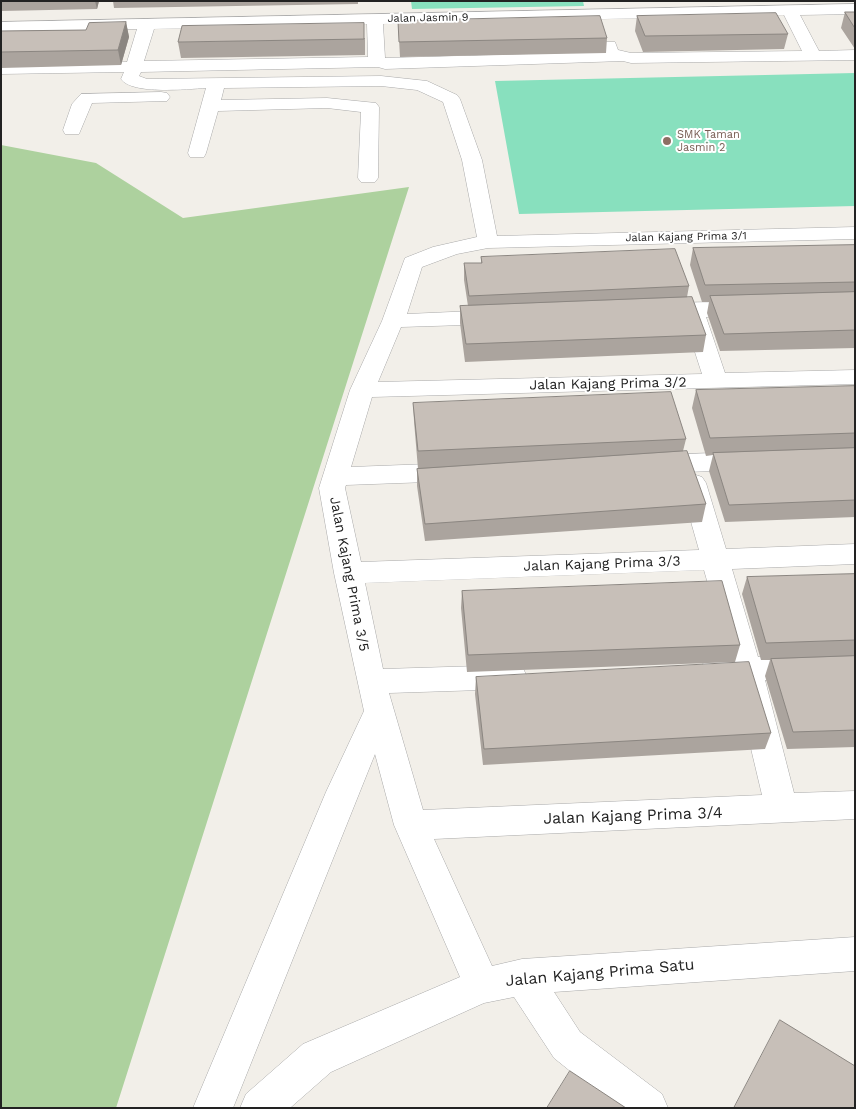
<!DOCTYPE html>
<style>
body{margin:0}
#map{position:relative;width:856px;height:1109px;overflow:hidden;background:#f2efe9;font-family:"Work Sans",sans-serif}
canvas{display:block}
.frame{position:absolute;inset:0;border:2px solid #222;pointer-events:none}
</style>
<div id="map">
<canvas width="856" height="1109"></canvas>
<div class="frame"></div>
</div>
<script>
const ctx = document.querySelector('canvas').getContext('2d');
ctx.lineJoin = 'round';
function paint(path, color) { ctx.fillStyle = color; ctx.fill(path, 'evenodd'); }
function stroke(path, color, width, dash) { ctx.strokeStyle = color; ctx.lineWidth = width; ctx.lineCap = dash ? 'butt' : 'round'; ctx.setLineDash(dash || []); ctx.stroke(path); }
function drawText(font, color, halo, rows, align = 'center') {
  ctx.font = font + ' "Work Sans",sans-serif'; ctx.lineWidth = 4; ctx.setLineDash([]); ctx.textBaseline = 'middle'; ctx.strokeStyle = halo; ctx.fillStyle = color; for (const [text, x, y, turn = 0] of rows) {
    ctx.save(); ctx.translate(x, y); ctx.rotate((+turn || 0) * Math.PI / 180); ctx.textAlign = isNaN(turn) ? turn : align; if (halo) ctx.strokeText(text, 0, 0); ctx.fillText(text, 0, 0); ctx.restore();
  }
}
paint(new Path2D(`
 M1,145L96,163L183,218L409,187L116,1108H1Z`), '#add19e');
paint(new Path2D(`
 M411,1H583L584,6L412,9Z
 M855,73V206L519,214L495,81Z`), '#88e0be');
const minor = new Path2D(`
 M855,4V14L800,15L819,51L855,50V60L631,63L623,61L385,69L378,67L141,72L139,76L147,79L381,76L427,81L457,95L460,99L482,160L497,236L855,227V239L488,248L457,254L422,267L407,314L496,310L504,312L507,317L504,322L496,324L401,327L378,382L702,374L684,318L651,317L648,312L651,307C681,300 713,303 744,302L752,304L755,309L752,314L706,317L725,373L855,370V384L372,397L351,467L455,463L464,466L468,472L464,478L455,481L346,485L345,488L361,562L699,550L680,483L684,477L693,474L702,477L706,483L726,549L855,544V564L732,569L758,657L855,653V677L765,680L794,793L855,791V819L434,839L492,966L522,959L855,937V971L554,992L580,1032L662,1094L668,1108H616L554,1058L514,997L484,1003L331,1072L290,1108H240L246,1094L303,1044L460,977L394,825L375,754L233,1108H193L326,792L364,711L334,573L319,488L350,390L382,321L405,258L433,247L477,237L462,160L443,102L417,90L381,86L224,88L221,100L327,98L376,103L379,107L378,178L375,182H361L358,178L361,112L327,108L218,111L206,153L204,157H190L188,153L206,88C188,89 132,95 121,79L124,72L1,74V64L127,62L137,29L1,32V22ZM784,15L802,51L631,53L618,50L615,42H603L601,46L602,52L385,58L383,24ZM367,24L368,57L144,61L154,29ZM704,570L729,658L704,662L700,670L704,678L715,682L735,681L762,795L423,810L389,693L512,689L523,686L527,677L523,668L512,665L383,669L365,583Z
 M161,92L167,93L170,97L167,101L92,103L79,134H65L63,130L72,104L81,94Z
 M747,452L756,455L760,461L756,467L747,470L653,473L644,470L640,464L644,458L653,455Z`);
stroke(minor, '#a9a9a9', 1);
paint(minor, '#fff');
paint(new Path2D(`
 M1,1H99L97,9L1,11Z
 M113,1H358V4L114,8Z
 M845,12H855V49L841,28Z
 M637,16L788,34L784,49L643,52L635,31Z
 M398,21L607,38L606,53L400,57Z
 M126,22L129,37L121,65L1,68V31L86,30Z
 M365,38V55L181,58L178,42Z
 M855,245V348L720,351L707,313L709,302H702L690,265L693,248Z
 M481,257L689,286L687,297L706,335L703,352L465,362L460,323V306H468L464,280V263H481Z
 M855,386V517L725,522L709,471L713,455L706,456L692,408L696,390Z
 M413,403L686,439L683,451L706,504L702,522L425,541L417,486V469H418L414,421Z
 M855,574V747L787,749L765,676L770,660H761L742,594L747,577Z
 M462,591L740,645L735,662L467,672L461,608Z
 M476,677L771,733L765,749L483,765L475,694Z`), '#aba49e');
paint(new Path2D(`
 M95,1H99L97,9Z
 M126,22L129,37L121,65L118,50Z`), '#8b8681');
const building = new Path2D(`
 M845,12H855V28Z
 M776,13L788,34L645,36L637,16Z
 M600,16L607,38L399,42L398,21Z
 M126,22L118,50L1,52V31L86,30L89,23Z
 M364,23V39L178,42L182,26Z
 M855,245V282L705,285L693,248Z
 M675,249L689,286L469,296L464,263H482L481,257Z
 M855,292V330L724,334L710,296Z
 M692,297L706,335L466,344L460,306Z
 M855,386V433L710,438L696,390Z
 M671,392L686,439L418,451L413,403Z
 M855,448V500L729,505L713,453Z
 M687,451L706,504L425,524L417,469Z
 M855,574V640L766,643L747,577Z
 M722,581L740,645L468,655L462,591Z
 M855,656V730L793,732L771,659Z
 M749,662L771,733L484,749L476,677Z
 M780,1020L855,1066V1108H734Z
 M570,1071L626,1108H547Z`);
paint(building, '#c7bfb8');
stroke(building, '#8b8681', 1);
for (const [x, y, r, color] of [
 [667,141,5,"#8d6e63"]
]) { const dot = new Path2D(); dot.arc(x, y, r, 0, 2 * Math.PI); ctx.fillStyle = color; ctx.fill(dot); stroke(dot, '#fff', 2); }
drawText('11px', '#222', '#fff', [
 ["Jalan Jasmin 9",428,18,-1],
 ["Jalan Kajang Prima 3/1",686,237,-1]
]);
drawText('11px', '#785e54', '#fff', [
 ["SMK Taman",677,135],
 ["Jasmin 2",677,148]
], 'left');
drawText('14px', '#222', '#fff', [
 ["Jalan Kajang Prima 3/2",608,384,-1],
 ["Jalan Kajang Prima 3/3",602,564,-2],
 ["Jalan Kajang Prima 3/5",349,574,79]
]);
drawText('16px', '#222', '#fff', [
 ["Jalan Kajang Prima 3/4",633,816,-2],
 ["Jalan Kajang Prima Satu",600,973,-5]
]);
</script>
